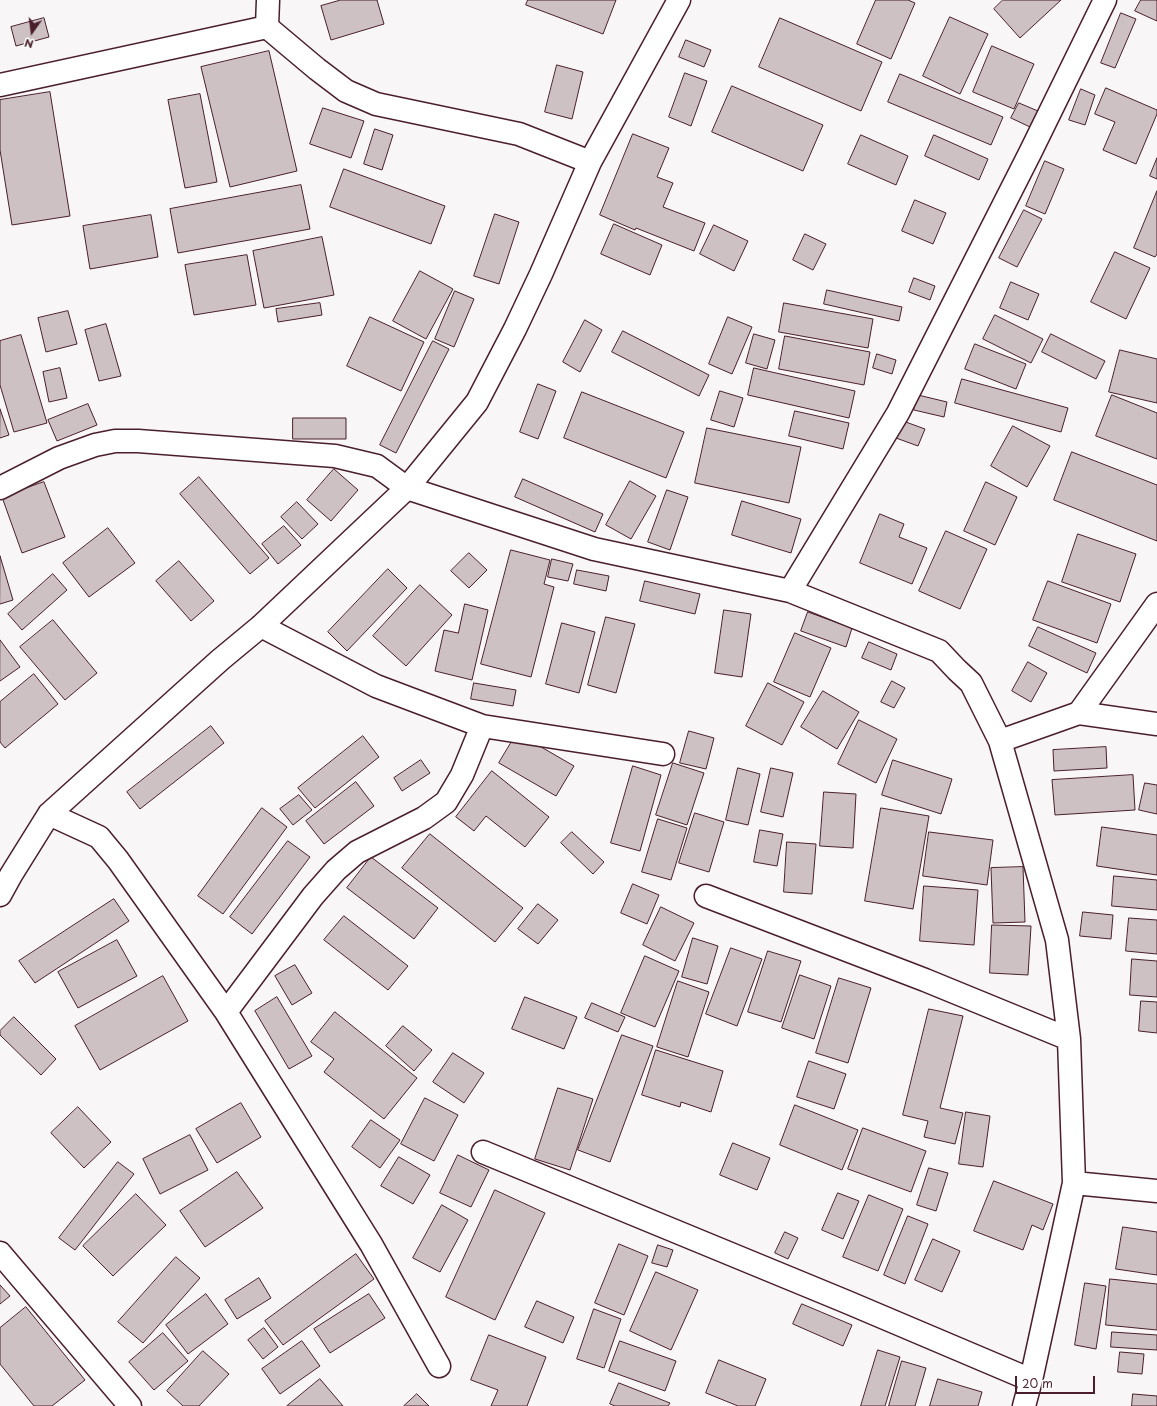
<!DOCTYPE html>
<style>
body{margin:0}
#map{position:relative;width:1157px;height:1406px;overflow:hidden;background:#f8f6f7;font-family:"Playpen Sans",sans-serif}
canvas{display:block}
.north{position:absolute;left:12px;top:12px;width:40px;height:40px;-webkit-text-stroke:3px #fff;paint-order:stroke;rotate:194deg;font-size:11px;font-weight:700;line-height:16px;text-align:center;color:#4a1f2b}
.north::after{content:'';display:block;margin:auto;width:14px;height:18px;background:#4a1f2b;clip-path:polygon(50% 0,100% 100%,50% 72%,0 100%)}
.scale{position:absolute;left:1015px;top:1376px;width:80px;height:18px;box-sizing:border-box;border:2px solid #4a1f2b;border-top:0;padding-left:5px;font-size:12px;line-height:14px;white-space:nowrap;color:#4a1f2b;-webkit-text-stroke:3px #fff;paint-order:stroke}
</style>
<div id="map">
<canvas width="1157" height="1406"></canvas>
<div class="north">N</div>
<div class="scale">20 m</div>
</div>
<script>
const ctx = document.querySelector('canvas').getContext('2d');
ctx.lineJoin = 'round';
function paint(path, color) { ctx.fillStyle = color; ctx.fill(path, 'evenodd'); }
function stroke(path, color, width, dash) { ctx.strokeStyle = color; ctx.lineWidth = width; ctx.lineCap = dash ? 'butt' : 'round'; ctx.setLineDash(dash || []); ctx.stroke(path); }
const building = new Path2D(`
 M341,0H377L384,24L331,40L321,6Z
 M528,0H616L603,34L526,5Z
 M876,0H908L915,3L891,59L857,44Z
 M1003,0H1061L1020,38L994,9Z
 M1141,0H1157V21L1135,11Z
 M1121,13L1136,19L1115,68L1101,63Z
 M950,17L988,34L960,94L923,76Z
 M44,18L49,37L16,46L11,27Z
 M780,18L882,62L861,111L759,67Z
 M686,40L711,50L704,67L679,57Z
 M992,46L1034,64L1014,109L973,92Z
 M269,51L297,171L230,187L201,67Z
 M557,65L583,72L572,119L545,112Z
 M685,73L707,81L691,126L669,117Z
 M900,74L1003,117L991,145L888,102Z
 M732,86L823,125L803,171L712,132Z
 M1106,88L1157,110V114L1136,164L1103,150L1115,122L1095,114Z
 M1081,89L1095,95L1085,125L1069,120Z
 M50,92L70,216L12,225L0,150V100Z
 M200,94L217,182L185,188L168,100Z
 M1019,103L1038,111L1030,127L1011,118Z
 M323,108L364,121L351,158L310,144Z
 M375,129L393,135L382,170L364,164Z
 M633,134L669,148L657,177L673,183L663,207L705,223L694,251L636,228L635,230L600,215Z
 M861,135L908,156L896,185L848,164Z
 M934,135L988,159L979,180L925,156Z
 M1157,158V179L1150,176Z
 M1045,161L1064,169L1045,214L1026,206Z
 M344,169L445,206L431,244L330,207Z
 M301,185L310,229L178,253L170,209Z
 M1157,191V254L1155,257L1134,248Z
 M915,200L946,213L933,244L902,231Z
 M1024,210L1042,219L1017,267L999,258Z
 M495,214L519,222L499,284L474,276Z
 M151,215L158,257L90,269L83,226Z
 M614,224L662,245L650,275L601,254Z
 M714,225L748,241L734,271L700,254Z
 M805,234L826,244L813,270L793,260Z
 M322,237L334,295L264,308L253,251Z
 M1115,252L1150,268L1126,319L1091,302Z
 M247,255L256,305L194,315L185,265Z
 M420,271L453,289L426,339L393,321Z
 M914,278L935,286L930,300L909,292Z
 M1011,282L1039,294L1028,320L1000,308Z
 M827,290L902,307L899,321L824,304Z
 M455,291L474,299L454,347L435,339Z
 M320,303L322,315L278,322L276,309Z
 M784,303L873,319L868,348L779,332Z
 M68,311L77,344L46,352L38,318Z
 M995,315L1043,339L1031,363L983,339Z
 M370,317L424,342L401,391L347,366Z
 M728,317L752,327L732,374L709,364Z
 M585,320L602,330L580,372L563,362Z
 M106,324L121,376L99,381L85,330Z
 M623,331L709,375L699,396L612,352Z
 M754,334L775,340L767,369L746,363Z
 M1051,334L1105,361L1096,379L1042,352Z
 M21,335L47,423L14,432L0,385V341Z
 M785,336L870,352L864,385L779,369Z
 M433,341L449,349L396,453L380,445Z
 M975,344L1026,364L1016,389L965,369Z
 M1120,350L1157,359V403L1109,392Z
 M877,354L896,360L892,374L873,368Z
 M60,368L67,398L49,402L43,372Z
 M754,368L855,391L849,418L748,395Z
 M962,379L1068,408L1061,432L955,403Z
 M538,384L556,391L538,439L520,432Z
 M720,391L743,398L734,427L711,420Z
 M582,392L684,432L666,478L564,438Z
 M918,395L947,402L944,417L914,410Z
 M1112,395L1157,413V459L1096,436Z
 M88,404L97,425L57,441L48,420Z
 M0,409L9,435L0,438Z
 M795,411L849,423L843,449L789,436Z
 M293,418H346V439H293Z
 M903,421L925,429L918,446L896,438Z
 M1013,426L1050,446L1027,487L991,466Z
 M707,428L801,447L789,503L695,483Z
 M1072,452L1157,485V541L1054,500Z
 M334,469L358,490L331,521L307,500Z
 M199,477L269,558L250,574L180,494Z
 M523,479L603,514L595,532L515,497Z
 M630,481L656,496L631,539L606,525Z
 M44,482L65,537L22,553L2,497Z
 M986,482L1017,497L995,545L964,531Z
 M667,490L688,497L670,550L648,542Z
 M742,501L801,519L791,553L732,535Z
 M297,502L318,524L302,539L281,517Z
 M880,514L904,524L899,537L927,548L912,584L860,563Z
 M284,526L301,545L278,564L262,544Z
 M108,528L135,563L89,597L63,563Z
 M946,531L987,549L960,609L919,591Z
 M1078,534L1136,554L1120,602L1062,582Z
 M511,550L550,560L544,584L554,587L531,677L481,664Z
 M469,553L487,570L469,588L451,571Z
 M0,556L13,600L0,604Z
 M552,559L573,564L568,581L548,577Z
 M179,561L214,601L191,621L156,581Z
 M388,569L407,588L347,651L328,632Z
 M577,570L609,576L606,591L574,584Z
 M53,574L67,590L22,630L8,614Z
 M645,581L700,594L695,614L640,601Z
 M1048,581L1111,604L1097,643L1033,620Z
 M420,585L452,615L406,666L373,636Z
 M465,604L488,610L472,680L435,671L444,630L458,633Z
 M724,610L751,614L742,677L715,673Z
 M808,612L852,628L846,647L801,631Z
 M606,617L635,624L616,693L588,685Z
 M53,620L97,673L65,700L20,647Z
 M562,623L595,632L579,693L546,684Z
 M1038,627L1096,653L1087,673L1029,646Z
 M795,633L831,648L810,697L774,682Z
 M0,640L20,667L0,681Z
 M869,642L897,654L891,670L862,658Z
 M1028,662L1047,673L1031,702L1012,691Z
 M34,674L58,704L5,748L0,742V702Z
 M892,681L905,688L894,708L881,702Z
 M474,683L516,690L513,706L471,699Z
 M768,683L804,702L782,745L746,726Z
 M823,691L859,712L837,749L801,727Z
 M859,720L897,739L876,783L838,764Z
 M211,726L224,743L140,809L127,792Z
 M689,731L714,738L706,769L680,763Z
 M517,733L574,766L556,796L499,763Z
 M363,736L379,757L315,808L298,788Z
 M1106,747L1107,768L1054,771L1053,750Z
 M421,760L430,773L402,791L394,778Z
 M893,760L952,779L941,814L882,795Z
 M673,763L704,773L687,825L656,815Z
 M633,766L661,775L640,851L611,843Z
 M738,768L760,774L748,825L726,820Z
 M771,768L793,773L783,817L761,812Z
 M492,771L549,817L525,847L486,816L474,831L456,817Z
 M1133,775L1135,810L1055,815L1052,780Z
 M356,782L374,806L324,844L306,821Z
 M1145,783L1157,785V814L1139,810Z
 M824,792L856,794L853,848L820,846Z
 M299,795L312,810L293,825L280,809Z
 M262,808L287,827L223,914L198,896Z
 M881,808L929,816L913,909L865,901Z
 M695,813L724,822L709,872L679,863Z
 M658,819L687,828L671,880L642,872Z
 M1102,827L1157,835V875L1097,866Z
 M760,830L783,834L777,866L754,862Z
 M572,832L604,862L593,874L561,843Z
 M929,832L993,840L987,885L923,876Z
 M430,834L523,908L495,942L402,868Z
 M288,841L310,857L252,934L230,917Z
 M787,842L816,844L812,894L784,892Z
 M371,857L438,908L414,939L347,888Z
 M1023,867L1025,922L993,923L991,868Z
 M1114,876L1157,880V910L1112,906Z
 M633,884L659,895L647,924L621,913Z
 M924,886L978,890L974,945L920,941Z
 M114,899L129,921L35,983L19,961Z
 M538,904L558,920L538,944L518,929Z
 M661,907L694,923L675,961L643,945Z
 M1083,912L1113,915L1111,939L1080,936Z
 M344,916L408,966L388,990L324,940Z
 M1129,918L1157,920V954L1126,951Z
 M992,925L1031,926L1028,975L990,973Z
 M693,938L718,946L707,984L682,977Z
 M117,940L137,976L78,1008L58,972Z
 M731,948L762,959L737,1026L706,1014Z
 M768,951L801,961L781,1022L748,1012Z
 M645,956L679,971L655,1027L621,1013Z
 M1132,959L1157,961V997L1130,995Z
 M295,965L312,993L292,1005L275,976Z
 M800,975L831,986L814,1039L782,1028Z
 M163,976L188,1021L100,1070L75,1026Z
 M839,978L871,988L848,1063L816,1053Z
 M678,981L709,992L688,1057L657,1047Z
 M277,997L312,1056L289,1069L255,1011Z
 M525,997L577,1017L564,1049L512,1029Z
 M1141,1001L1157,1002V1033L1139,1031Z
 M592,1003L625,1017L618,1032L585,1018Z
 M929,1009L963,1016L940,1108L963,1113L955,1144L924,1137L928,1121L903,1115Z
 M335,1012L417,1078L384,1119L324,1072L334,1059L311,1042Z
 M14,1017L56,1059L41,1075L0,1035V1031Z
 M403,1026L432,1050L414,1071L386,1046Z
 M622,1035L653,1046L610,1162L578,1150Z
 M656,1050L723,1071L711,1112L681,1102L680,1107L642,1095Z
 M453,1053L484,1073L464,1103L433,1082Z
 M809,1061L846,1074L834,1109L797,1097Z
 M558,1088L593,1099L570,1170L535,1159Z
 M425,1098L458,1115L434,1161L401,1144Z
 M241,1103L261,1137L217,1163L196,1129Z
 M795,1105L858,1130L842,1170L780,1145Z
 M78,1107L111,1142L84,1168L51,1133Z
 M966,1112L990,1116L983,1167L959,1164Z
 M371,1120L400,1140L380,1168L352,1147Z
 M863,1128L926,1151L911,1192L848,1169Z
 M190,1135L208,1170L160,1194L143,1159Z
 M733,1143L770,1158L757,1190L720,1175Z
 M458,1155L489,1170L471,1207L440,1193Z
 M399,1157L430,1175L413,1204L381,1186Z
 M118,1162L134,1174L75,1250L59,1238Z
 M929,1168L948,1173L936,1211L917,1205Z
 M237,1172L263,1208L205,1247L180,1211Z
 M994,1181L1053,1204L1043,1230L1032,1225L1023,1250L974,1231Z
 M495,1190L545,1213L495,1320L446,1297Z
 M838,1193L859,1201L843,1239L822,1230Z
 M136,1194L166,1225L113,1276L83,1246Z
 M869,1195L903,1209L878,1271L843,1257Z
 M442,1205L468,1220L440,1272L413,1258Z
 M908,1216L928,1224L905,1284L884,1275Z
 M1123,1227L1157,1232V1275L1116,1269Z
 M785,1232L798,1238L788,1259L775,1253Z
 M933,1239L960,1251L942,1292L915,1280Z
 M619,1244L648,1256L624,1315L595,1303Z
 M658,1245L673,1250L667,1267L652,1263Z
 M356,1254L374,1279L283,1345L265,1321Z
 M176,1257L200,1278L143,1343L118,1322Z
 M656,1272L698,1290L671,1350L630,1331Z
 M259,1278L271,1298L237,1319L225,1300Z
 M1110,1279L1157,1284V1330L1106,1325Z
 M1085,1283L1106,1286L1096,1349L1075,1345Z
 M0,1285L10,1296L0,1304Z
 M206,1294L228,1324L188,1354L166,1325Z
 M369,1294L385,1318L330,1353L314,1329Z
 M537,1301L574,1317L563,1343L525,1327Z
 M802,1304L852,1325L843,1346L793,1324Z
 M26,1307L85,1380L52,1406H34L0,1364V1328Z
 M594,1309L621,1319L604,1368L577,1359Z
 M264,1328L278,1347L263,1359L248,1340Z
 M1112,1332L1157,1335V1350L1111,1347Z
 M163,1333L188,1361L154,1390L129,1362Z
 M489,1335L546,1357L527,1406H491L498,1390L471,1380Z
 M302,1341L320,1366L280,1394L262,1369Z
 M620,1341L676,1361L665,1391L609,1371Z
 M878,1350L900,1357L885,1406H861Z
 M203,1351L229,1374L199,1406H183L167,1391Z
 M1120,1352L1144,1354L1142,1374L1118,1372Z
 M719,1360L766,1379L755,1406H738L706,1393Z
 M902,1361L926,1368L915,1406H889Z
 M320,1379L343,1406H287Z
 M938,1379L982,1392L978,1406H930Z
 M619,1383L670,1403L668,1406H615L610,1404Z
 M417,1394L429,1406H404Z
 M1133,1394L1157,1396V1406H1132Z`);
paint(building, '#cdc1c4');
stroke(building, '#4a1f2b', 1);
const minor = new Path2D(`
 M267,27L317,69L346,91L376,104L519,134L590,162
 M0,85L267,27L268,0
 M0,488L59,458L95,445L115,441H138L335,456L377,466L407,488L594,549L790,591L939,651L957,670L971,683L1000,741L1057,940L1069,1039L1074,1183L1031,1380L1024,1406
 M790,591L898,413L1030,153L1105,0
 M261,626L376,686L482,726L663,754
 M1079,713L1157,724
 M1000,741L1079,713L1157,604
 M49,814L99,837L118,860L226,1012L371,1244L439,1366
 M0,895L11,875L49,814L220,660L261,626L407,488L477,402L515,329L541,274L590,162L679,0
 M706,896L925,980L1069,1039
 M226,1012L313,896L336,870L357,852L424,818L446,802L462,775L482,726
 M483,1152L847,1302L1031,1380
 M1074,1183L1157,1191
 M0,1253L130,1406`);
stroke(minor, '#4a1f2b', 25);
stroke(minor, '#fff', 22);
</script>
